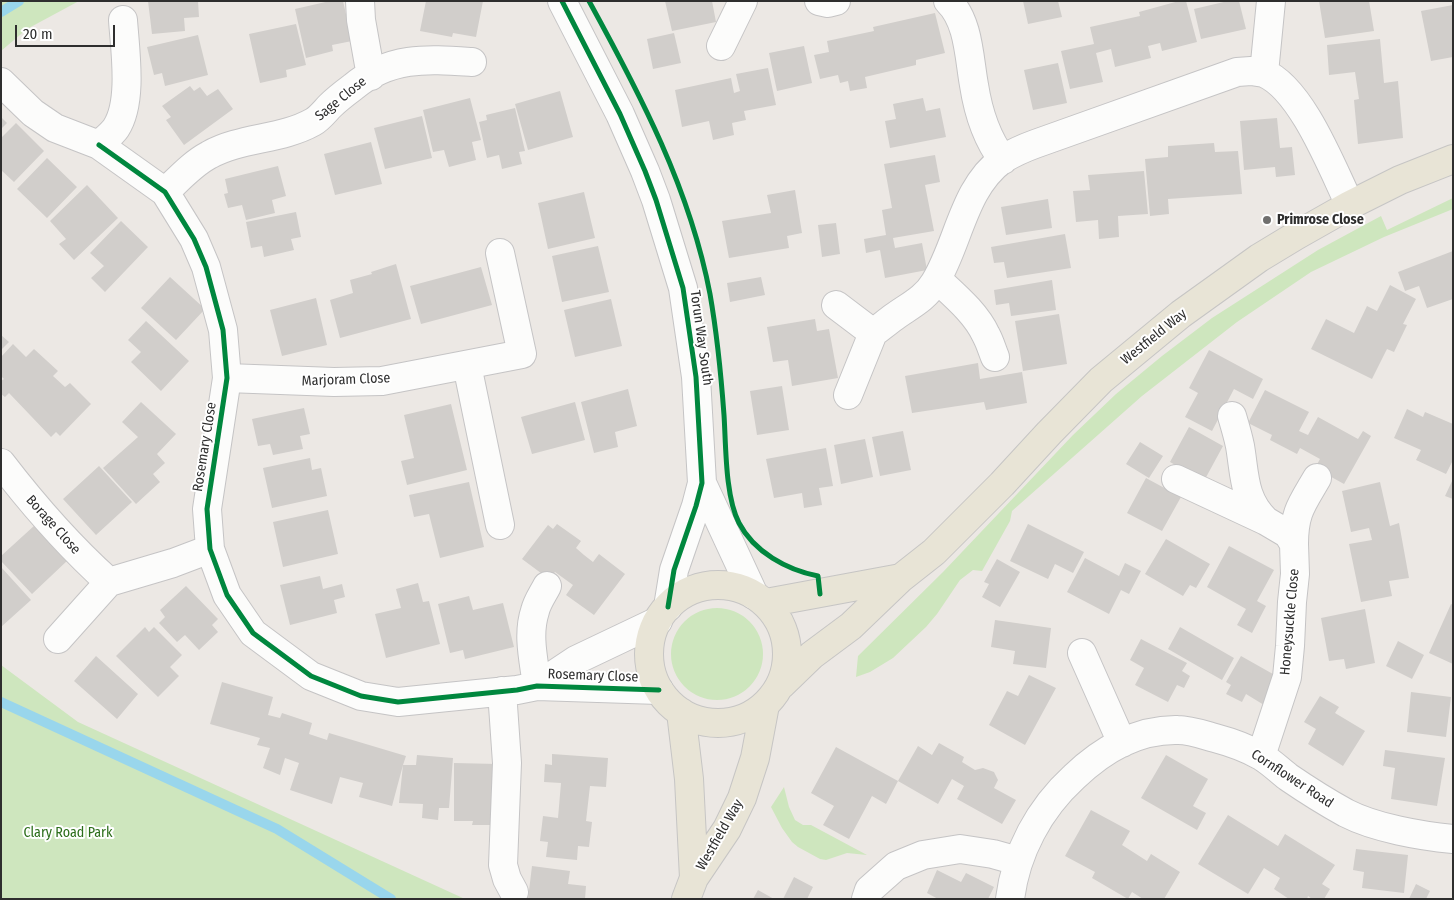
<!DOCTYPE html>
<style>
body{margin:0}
#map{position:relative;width:1454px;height:900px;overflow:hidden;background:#ece8e4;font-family:"Fira Sans Condensed",sans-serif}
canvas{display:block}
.frame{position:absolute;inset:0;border:2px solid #2e2e2e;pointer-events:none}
.scale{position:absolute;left:15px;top:25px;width:100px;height:22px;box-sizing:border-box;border:2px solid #2e2e2e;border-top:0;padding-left:6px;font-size:15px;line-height:18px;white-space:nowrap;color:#2e2e2e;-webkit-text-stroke:4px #fff;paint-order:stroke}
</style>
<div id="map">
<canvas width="1454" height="900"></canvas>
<div class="frame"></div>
<div class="scale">20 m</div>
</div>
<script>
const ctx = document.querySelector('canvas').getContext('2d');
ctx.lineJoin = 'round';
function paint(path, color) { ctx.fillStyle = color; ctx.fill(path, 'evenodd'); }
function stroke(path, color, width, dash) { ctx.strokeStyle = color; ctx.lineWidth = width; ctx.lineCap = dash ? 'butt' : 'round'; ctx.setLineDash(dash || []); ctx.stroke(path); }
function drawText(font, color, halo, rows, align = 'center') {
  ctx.font = font + ' "Fira Sans Condensed",sans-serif'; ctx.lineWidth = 4; ctx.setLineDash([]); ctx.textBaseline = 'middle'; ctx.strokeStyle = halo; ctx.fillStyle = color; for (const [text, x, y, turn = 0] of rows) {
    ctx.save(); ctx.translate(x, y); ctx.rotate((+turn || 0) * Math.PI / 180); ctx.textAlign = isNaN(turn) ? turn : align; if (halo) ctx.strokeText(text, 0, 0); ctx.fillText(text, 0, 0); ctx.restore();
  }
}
paint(new Path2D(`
 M1,1H79L27,29L1,51Z
 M1453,198V209L1384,237L1311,272L1237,322L1142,396L1012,511L1010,521L982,571L973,570L960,580L937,614L926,627L893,658L870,672L856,677L858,656L943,572L1073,435L1116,394L1162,356L1212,318L1318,250L1381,216L1387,230Z
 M671 654a46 46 0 1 1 92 0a46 46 0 1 1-92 0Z
 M1,665L78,722L465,899H1Z
 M784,787L789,807L795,820L803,825H811L867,855L847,853L826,860L820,859L798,847L792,842L782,828L771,807Z`), '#cee6be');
stroke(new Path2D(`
 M1,12L19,1
 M1,702L277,829L391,899`), '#99d6ec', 10);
paint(new Path2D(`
 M148,1H198L199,17L184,18L185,31L152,34Z
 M330,1H343L352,41L332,45L333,51L306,58L295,9Z
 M426,1H483L476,37L453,33L452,37L420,31Z
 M665,1H712L716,22L672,31Z
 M1023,1H1058L1062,17L1028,24Z
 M1179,1H1186L1197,42L1162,51L1160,43L1148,46L1151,58L1115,67L1111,49L1096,53L1103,82L1070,89L1061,51L1094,44L1090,27L1140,16L1139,12Z
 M1228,1H1239L1246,29L1201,39L1194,9Z
 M1319,1H1369L1374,31L1325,38Z
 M1453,5V57L1431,61L1421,11Z
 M935,13L945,53L916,60V65L865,77L867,88L850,91L848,81L840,83L838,75L820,79L814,55L829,52L827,41L874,31L873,27Z
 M296,24L306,65L286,70L287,77L260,83L249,34Z
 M674,33L681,63L653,69L647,39Z
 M198,35L208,75L165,86L162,73L154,75L147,47Z
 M1380,39L1384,83L1398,81L1403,138L1358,144L1354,100L1359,99L1355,72L1329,75L1327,45Z
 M804,46L812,83L777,91L769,53Z
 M1058,63L1067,103L1033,110L1024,70Z
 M768,68L776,105L744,111L746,120L732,123L734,135L713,140L709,121L682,127L675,90L731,78L734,93L740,91L736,74Z
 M190,86L194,91L200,87L207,96L218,89L233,109L184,145L166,120L171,117L162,106Z
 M560,91L573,137L528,150L515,104Z
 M470,98L481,140L472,142L476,160L449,167L444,150L433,152L423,110Z
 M923,98L926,111L940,108L946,137L890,148L885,121L896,119L893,104Z
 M515,108L525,151L519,152L522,164L502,169L499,155L487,158L479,122L487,120L486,115Z
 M422,116L432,158L385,169L374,128Z
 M1,117L7,123L1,129Z
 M1277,118L1280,148L1292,147L1295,175L1276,177L1275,167L1244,170L1240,121Z
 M16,123L44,151L14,182L1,170V138Z
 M371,142L382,184L335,195L324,154Z
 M1214,143L1215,152L1238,151L1242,194L1168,199L1169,214L1150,216L1145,159L1168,157V146Z
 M935,155L940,182L925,185L934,231L893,238L895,248L922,243L927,270L885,278L880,250L866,253L864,239L886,235L882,210L892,208L884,164Z
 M47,158L77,187L47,218L17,189Z
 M278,166L286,196L272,200L275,213L246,220L242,205L228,208L224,194L228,193L225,179Z
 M1144,171L1148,214L1118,216L1119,237L1099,239L1098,220L1076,222L1073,191L1090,190L1088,175Z
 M87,185L118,218L74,260L59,244L66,239L50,221Z
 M795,190L802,233L787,236L789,248L729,258L722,221L771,213L767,195Z
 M584,192L595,238L548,249L538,203Z
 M1048,199L1052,228L1006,235L1001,207Z
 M296,212L301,237L291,239L294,250L264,257L262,246L251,248L246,222Z
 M121,221L148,247L105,292L91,278L104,266L90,253Z
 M836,223L840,254L822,257L818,225Z
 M1065,234L1071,268L1007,278L1004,262L994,263L991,247Z
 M598,246L609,292L562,302L552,256Z
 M1453,251V299L1427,308L1419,286L1405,291L1398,272Z
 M396,264L411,319L340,338L330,300L353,293L350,280L372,274L371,272Z
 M481,267L492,305L421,324L410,286Z
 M170,277L205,309L176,340L141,308Z
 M761,277L765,295L730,302L727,283Z
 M1052,280L1056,310L1011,316L1009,303L996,305L994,290Z
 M1390,285L1416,299L1403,324L1407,325L1394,352L1387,349L1372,379L1311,349L1326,319L1354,333L1367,306L1377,311Z
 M316,298L327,345L282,356L270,310Z
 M611,299L622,346L575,357L564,310Z
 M1059,314L1067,364L1023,371L1015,321Z
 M815,319L817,331L829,329L838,378L792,386L788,360L773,362L767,327Z
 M146,321L189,361L161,391L131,362L141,352L128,340Z
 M1,335L9,342L1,350Z
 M13,344L26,357L34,349L58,371L53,376L65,387L70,383L91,404L60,436L56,432L51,437L9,393L5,397L1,394V381L4,379L1,376V357Z
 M1209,350L1263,379L1253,399L1234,389L1212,431L1185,417L1198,393L1189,388Z
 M978,363L980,379L1022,372L1027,403L986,410L984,402L912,413L905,376Z
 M782,386L789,430L757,435L750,391Z
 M628,389L637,426L615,432L618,447L594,453L581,402Z
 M1265,390L1309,412L1299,431L1308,435L1318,417L1358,439L1363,431L1371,436L1344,484L1315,468L1320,459L1300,448L1297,454L1270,440L1272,435L1248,423Z
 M141,402L176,434L157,454L165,463L153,474L160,482L136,504L103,468L138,437L122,422Z
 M575,402L585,440L532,454L521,417Z
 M451,404L467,470L407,485L401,461L414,458L404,415Z
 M304,408L310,434L300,436L303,449L273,455L270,444L258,446L252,419Z
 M1407,409L1423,417L1425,412L1453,424V460L1446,474L1416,460L1421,450L1394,438Z
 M1189,427L1223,446L1204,481L1170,462Z
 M903,431L911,470L880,476L872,437Z
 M865,439L873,477L841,484L834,445Z
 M1140,442L1163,456L1149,478L1126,464Z
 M826,448L833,486L819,488L822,505L804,508L802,493L774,498L766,459Z
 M310,458L312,470L321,468L327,496L272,508L263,468Z
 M99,466L132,502L96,535L63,499Z
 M1146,478L1181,497L1162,531L1127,513Z
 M1453,479V499L1445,496Z
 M469,482L484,547L440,558L429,514L414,517L409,495Z
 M1380,482L1390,526L1399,523L1409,578L1389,581L1392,596L1361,602L1349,544L1372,540L1369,528L1351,532L1342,491Z
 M328,510L338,554L283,567L273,522Z
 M557,524L581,541L576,548L584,555L593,562L599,554L625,574L594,615L566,595L573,585L555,572L549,579L522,559L548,525L553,529Z
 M1028,524L1084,552L1073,573L1055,564L1048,579L1010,561Z
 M35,525L68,560L32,594L1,561V556Z
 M1166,539L1210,564L1196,588L1190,585L1183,596L1145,574Z
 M1229,546L1274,570L1257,601L1266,606L1252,633L1237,625L1246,609L1207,587Z
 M1085,558L1119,576L1125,563L1141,571L1129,594L1121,590L1109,614L1067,592Z
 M997,559L1020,572L1000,607L982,597L989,584L984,582Z
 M1,567L31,600L1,627Z
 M320,576L323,589L342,584L345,597L334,600L337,613L290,625L280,585Z
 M418,583L423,602L429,601L440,644L386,658L375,614L401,608L396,589Z
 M186,586L218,619L212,625L218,632L199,650L185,635L177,642L159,623L165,617L160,610Z
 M469,596L473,610L503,603L514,647L465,659L463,650L450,653L438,604Z
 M1451,604L1453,605V664L1429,653Z
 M1365,609L1375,663L1346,669L1344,659L1329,661L1321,618Z
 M995,620L1051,628L1046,668L1013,664L1015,651L991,647Z
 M145,627L149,632L154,627L182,655L170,667L179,676L158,697L116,656Z
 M1180,627L1234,658L1222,680L1168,649Z
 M1141,639L1187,663L1182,671L1190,676L1184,688L1177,685L1168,702L1135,685L1144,668L1130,660Z
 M1398,641L1424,655L1412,679L1386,666Z
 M96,656L138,694L117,719L74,681Z
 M1241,656L1280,678L1264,705L1246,694L1242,702L1226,694L1231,685L1226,682Z
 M1029,675L1056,688L1025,745L989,725L1007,691L1018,696Z
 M222,682L273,697L268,715L280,718L282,713L312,723L309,734L327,740L329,733L406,756L403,765H416L417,755L453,758L449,808H439L438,820L422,818L423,804L399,803L403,765L392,806L359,797L363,783L340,777L332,804L290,790L299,763L285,758L280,775L263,768L270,748L257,745L260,738L210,724Z
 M1411,692L1451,697L1446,737L1407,732Z
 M1320,696L1339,707L1335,713L1365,731L1343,766L1308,744L1316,729L1304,722Z
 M939,743L964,757L962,762L975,770L983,768L994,772L998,780L994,788L1016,800L1002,824L957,799L964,786L952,779L938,804L898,781L918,746L932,755Z
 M836,747L898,781L886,804L872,796L849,839L823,825L834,806L811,793Z
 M1385,750L1445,758L1437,806L1391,799L1395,768L1383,766Z
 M552,754L608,758L606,787L590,786L586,821L592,822L589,847L578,846L577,860L546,857L548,842L540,841L543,816L558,818L561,783L544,782L545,764L552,765Z
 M1166,755L1208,779L1193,806L1206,813L1197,830L1141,798Z
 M454,763L498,764L492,825H472L473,821H454Z
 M1091,810L1130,831L1122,845L1133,852L1147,861L1151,854L1180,872L1164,899H1143L1132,892L1128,899L1092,878L1095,872L1065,856Z
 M1228,815L1278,846L1285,834L1335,865L1322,884L1330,889L1324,899H1312L1308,896L1307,899H1289L1274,889L1280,878L1264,868L1248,894L1198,864Z
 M1356,849L1408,855L1404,893L1362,888L1364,872L1353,870Z
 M532,866L570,871L568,884L586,886L585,899H528Z
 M937,870L961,882L966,873L994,887L988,899H938L927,893Z
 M794,877L813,887L807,899H783Z
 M1416,884L1430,891L1426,899H1409Z
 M758,890L774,899H753Z`), '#d1cecb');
const minor = new Path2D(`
 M360,1L361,20L371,76
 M562,1L620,114L645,171L656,200L683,288L696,377L702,483L696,506L674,570L668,607
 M819,1L828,3L836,1
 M948,1C969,21 969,58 974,85C978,111 987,139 1003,160
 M721,46L743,1
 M1264,73C1302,89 1332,168 1350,205
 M1,82L33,113L55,128L99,145L165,192L194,239L206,267L223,330L227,378L207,509L210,549L227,595L253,633L311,676L361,696L398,702L517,690L537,686L659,690
 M99,145C104,140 112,134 116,128C133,102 125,50 123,20
 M165,192C179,179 192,164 209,155C241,137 281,140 313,122C320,118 325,111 330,106C337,99 345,93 353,87C390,56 427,59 472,62
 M937,279C954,295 976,313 986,335C990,342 992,350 995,357
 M836,305L873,333L848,395
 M873,333C880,328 887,322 894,317C909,306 925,299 935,282C959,243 963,188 1003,159C1013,153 1024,148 1035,144L1237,72L1251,71L1264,73L1271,1
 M467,365L500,525
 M227,378L334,382L382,381L522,354L500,253
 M1232,416C1235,426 1238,436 1240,446C1245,475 1243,499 1266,521
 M1,463C34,506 69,546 109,582L173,563L210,549
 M1176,479L1266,521L1288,534L1294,544C1294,512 1302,504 1317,478
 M702,483L754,595
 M58,639L109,582
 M1082,653L1122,743
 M537,686L576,660L658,621
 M537,686C534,661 527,635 535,611C537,602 543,594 547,586
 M502,691L507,763L503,865L507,879L514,892
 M1261,756L1287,677L1290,646L1292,602L1295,574L1294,544
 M866,899L869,890L896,866L923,855L960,849L993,854L1018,861
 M1010,899C1016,852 1039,809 1074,777C1102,750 1138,729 1178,730C1190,730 1204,735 1215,738C1230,742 1247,748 1261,756C1271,762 1279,770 1288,777C1307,790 1326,802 1346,813C1375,828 1421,836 1453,839`);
const major = new Path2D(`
 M649 654a69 69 0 1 1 138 0a69 69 0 1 1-138 0Z
 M766,603L901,578
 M781,685L812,655L851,626L901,578L934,552L1002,484L1049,433L1101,380L1181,314L1259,258L1297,235L1350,205L1400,180L1453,159
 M681,712L689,779L694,878
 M686,899L694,878L727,829L742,798L755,758L765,705`);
stroke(minor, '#c5c4c5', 30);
stroke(major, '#c6c5c4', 30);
stroke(minor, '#fcfcfb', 28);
stroke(major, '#e8e4d6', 28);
stroke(new Path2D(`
 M562,1L620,114L645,171L656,200L683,288L696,377L702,483L696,506L674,570L668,607
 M589,1C640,94 690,189 710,294C717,334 721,374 724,415C726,445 725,496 739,523C754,552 787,570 818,576L820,594
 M99,145L165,192L194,239L206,267L223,330L227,378L207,509L210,549L227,595L253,633L311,676L361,696L398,702L517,690L537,686L659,690`), '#00873e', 5);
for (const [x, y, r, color] of [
 [1267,220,5,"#706f6e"]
]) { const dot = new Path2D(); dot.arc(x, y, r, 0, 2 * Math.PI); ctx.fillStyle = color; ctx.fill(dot); stroke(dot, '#fff', 2); }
drawText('14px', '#2e2e2e', '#fff', [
 ["Sage Close",341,99,-39],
 ["Westfield Way",1154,337,-39],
 ["Torun Way South",701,338,82],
 ["Marjoram Close",346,380,-2],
 ["Rosemary Close",205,447,-81],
 ["Borage Close",53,525,48],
 ["Honeysuckle Close",1290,622,-85],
 ["Rosemary Close",593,676,2],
 ["Cornflower Road",1292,779,33],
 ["Westfield Way",720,835,-60]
]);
drawText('bold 14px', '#2e2e2e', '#fff', [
 ["Primrose Close",1277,220]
], 'left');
drawText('14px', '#2c6e1b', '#fff', [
 ["Clary Road Park",68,833]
]);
</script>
